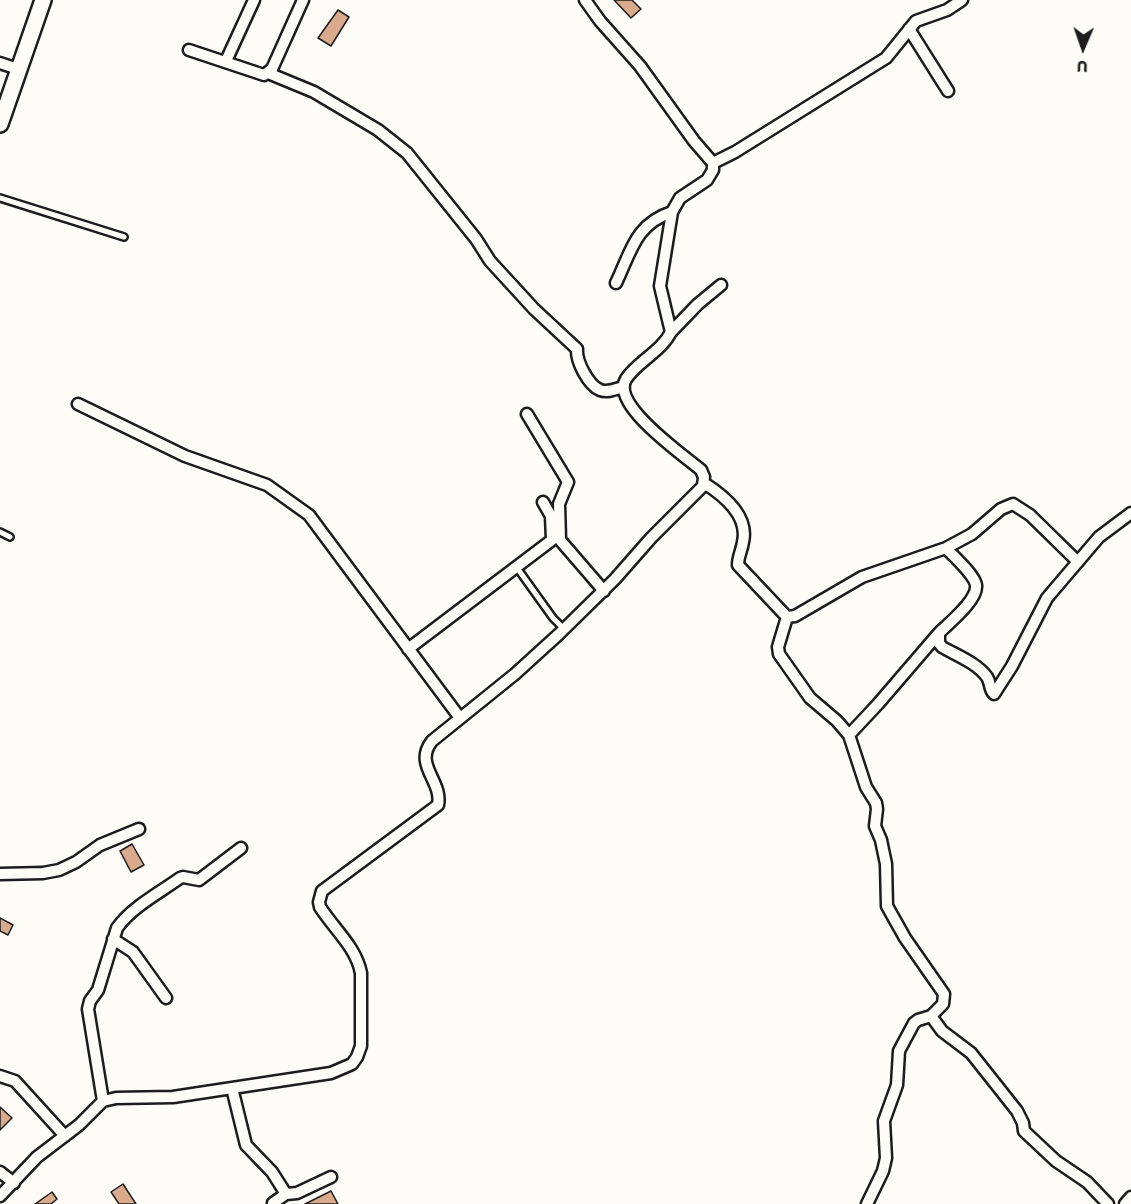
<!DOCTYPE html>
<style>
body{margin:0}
#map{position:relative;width:1131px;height:1204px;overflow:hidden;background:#fdfcf7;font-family:"Shantell Sans",sans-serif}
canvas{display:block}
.north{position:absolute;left:1053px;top:18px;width:60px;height:60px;-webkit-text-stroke:4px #fdfcf7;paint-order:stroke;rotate:182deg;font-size:16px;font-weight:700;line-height:24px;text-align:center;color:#1c1c1c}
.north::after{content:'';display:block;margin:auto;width:21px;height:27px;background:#1c1c1c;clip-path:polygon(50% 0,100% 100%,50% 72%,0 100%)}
</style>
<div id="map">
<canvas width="1131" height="1204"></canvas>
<div class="north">U</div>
</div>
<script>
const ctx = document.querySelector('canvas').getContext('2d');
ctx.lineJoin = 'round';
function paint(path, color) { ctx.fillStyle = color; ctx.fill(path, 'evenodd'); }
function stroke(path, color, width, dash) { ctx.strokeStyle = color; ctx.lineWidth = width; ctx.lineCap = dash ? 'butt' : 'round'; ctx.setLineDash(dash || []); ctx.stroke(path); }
const building = new Path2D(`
 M614,0H632L641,9L631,18Z
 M338,10L349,17L331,46L318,38Z
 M132,844L144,865L131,872L120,851Z
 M0,918L13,925L8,935L0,931Z
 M0,1107L12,1118L0,1130Z
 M123,1184L136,1204H119L111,1192Z
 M331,1191L338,1204H305Z
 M52,1192L57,1199L51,1204H35Z`);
paint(building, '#d9aa8b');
stroke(building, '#1c1c1c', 1.5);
const lane = new Path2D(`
 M0,198L124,237
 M0,532L10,537
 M520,572L553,618L564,629`);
const street = new Path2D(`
 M909,29L948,91
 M189,50L264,75L272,69L303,0
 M226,61L254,0
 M0,63L18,69
 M268,73L314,92L378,130L407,153L476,239L490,261L534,309L577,349C576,361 588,385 600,390C607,393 616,389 623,387
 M713,163L735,152L886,58L916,21L947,10L962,0
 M616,283C631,252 635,224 672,212
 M671,332L698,304L721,285
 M78,404L185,456L267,485L309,515L460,718
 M527,414L568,482L559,504L560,540L604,591
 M704,483C723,495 749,516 743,542C742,550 738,556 738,565L787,617
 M946,548C954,557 974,574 976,585C978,600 949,623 939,633V643L942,647C956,655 977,663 987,677C991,683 989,689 994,694L1012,666L1047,598L1099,537L1131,513
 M787,617L778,647L779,654L810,698L837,721L849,735L866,787L876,803L877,809L875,826L881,840L886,864L887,906L905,938L944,994L943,1004L931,1016L942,1031L971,1053L1017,1111L1023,1123L1024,1131L1056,1161L1087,1182L1108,1204
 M787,617L795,616L862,577L946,548L972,534L1001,509L1013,504L1030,515L1078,562
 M408,649L552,540L551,516L543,502
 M849,735L878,704L939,633
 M0,874L43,873L59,870L76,862L100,845L139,829
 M113,939L133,952L166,998
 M0,1076L15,1081L65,1136
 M232,1088L246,1145L272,1172L286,1194L297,1193L331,1177
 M103,1101L88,1009L90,1001L98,990L117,928C132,907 159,893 180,878L183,877L199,880L241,848
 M0,1172L14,1183
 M0,1196L37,1157L79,1125L103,1101L116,1098L173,1097L331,1073L352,1064L357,1057L361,1046V973C356,947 334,929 320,907L319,902L322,891L438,805C443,781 413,765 432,741L515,674L559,634L615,579L651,538L703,486L704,477L701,470C685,456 610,405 626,379C638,361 661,352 671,332L660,286L672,212L680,198L707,180L713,170V163L694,141L640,66L600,21L585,0
 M273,1203L286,1194
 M867,1204L883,1171L886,1158L884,1121L897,1085L899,1051L914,1023L918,1020L931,1016
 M1125,1204L1131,1197`);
const secondary = new Path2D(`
 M0,124L43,0`);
stroke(lane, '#1c1c1c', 10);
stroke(street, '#1c1c1c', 15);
stroke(secondary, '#1c1c1c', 20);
stroke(lane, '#fdfcf7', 5);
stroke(street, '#fdfcf7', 10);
stroke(secondary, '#fdfcf7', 15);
</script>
